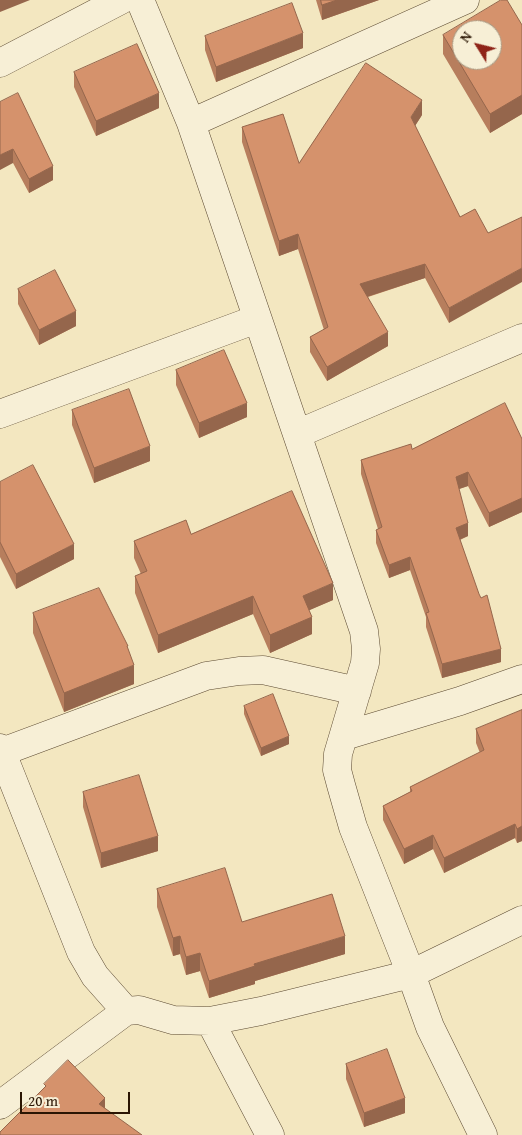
<!DOCTYPE html>
<style>
body{margin:0}
#map{position:relative;width:522px;height:1135px;overflow:hidden;background:#f3e7c0;font-family:"Gentium Book Plus",serif}
canvas{display:block}
.north{position:absolute;left:452px;top:20px;width:50px;height:50px;box-sizing:border-box;background:#f7efd6;border:1px solid #a59882;border-radius:50%;rotate:306deg;font-size:14px;font-weight:700;line-height:20px;text-align:center;color:#2a1503}
.north::after{content:'';display:block;margin:auto;width:18px;height:22px;background:#8f2418;clip-path:polygon(50% 0,100% 100%,50% 72%,0 100%)}
.scale{position:absolute;left:20px;top:1092px;width:110px;height:22px;box-sizing:border-box;border:2px solid #2a1503;border-top:0;padding-left:6px;font-size:15px;line-height:18px;white-space:nowrap;color:#2a1503;-webkit-text-stroke:4px #f7efd6;paint-order:stroke}
</style>
<div id="map">
<canvas width="522" height="1135"></canvas>
<div class="north">N</div>
<div class="scale">20 m</div>
</div>
<script>
const ctx = document.querySelector('canvas').getContext('2d');
ctx.lineJoin = 'round';
function stroke(path, color, width, dash) { ctx.strokeStyle = color; ctx.lineWidth = width; ctx.lineCap = dash ? 'butt' : 'round'; ctx.setLineDash(dash || []); ctx.stroke(path); }
function paint(path, color) { ctx.fillStyle = color; ctx.fill(path, 'evenodd'); }
const minor = new Path2D(`
 M140,0L191,123L364,631L366,649L365,663L338,754L337,770L341,785L353,827L411,974L430,1027L483,1135
 M0,63L121,0
 M191,123L465,0
 M0,414L257,319
 M297,434L522,338
 M344,736L460,701L522,679
 M0,748L81,952L95,976L126,1011L139,1010L173,1020L210,1021L261,1011L411,974L522,920
 M2,752L206,676L239,671L263,670L357,691
 M210,1021L270,1135
 M0,1105L126,1011`);
stroke(minor, '#5c4a32', 29);
stroke(minor, '#f7efd6', 28);
paint(new Path2D(`
 M316,0H379L322,20Z
 M522,25V114L490,133L443,54V35Z
 M205,36L303,48L216,82L205,50Z
 M74,72L159,108L96,136L74,87Z
 M0,102L53,180L29,193L13,163Z
 M422,115L415,126L460,217L449,323L425,278L368,297L388,346L327,381L310,352V337L324,330L298,249L279,256L242,142V127L299,163Z
 M18,289L76,326L39,345L18,304Z
 M176,370L247,417L199,438L176,385Z
 M72,410L150,461L94,483L72,425Z
 M522,439V512L489,527L468,486L459,489L468,536L460,540L501,662L442,678L436,658L426,627V617L410,570L389,578L376,543V530L378,529L361,474V460L412,449Z
 M0,482L74,559L16,589L0,557Z
 M191,534L333,600L309,610L312,634L270,653L253,614L158,653L135,593V576L141,574L134,558V541Z
 M33,613L134,684L64,712L33,633Z
 M244,706L289,744L261,756L244,714Z
 M522,710V841L517,843L515,838L444,873L433,849L404,864L383,820V806L410,792V787L480,753L476,743V729Z
 M83,792L158,851L101,868L83,807Z
 M157,889L242,922L345,954L255,981V984L209,998L200,971L186,975L180,954L173,956L157,907Z
 M346,1064L405,1113L364,1127L346,1079Z`), '#b77e5d');
paint(new Path2D(`
 M0,0H30L0,12Z
 M337,0H379L322,20V5Z
 M303,33V48L216,82V67Z
 M159,93V108L96,136V121Z
 M522,95V114L490,133V114Z
 M422,100V115L411,132V117Z
 M13,149V163L0,170V155Z
 M53,166V180L29,193V179Z
 M298,234V249L279,256V241Z
 M425,264V278L360,299V284Z
 M522,268V282L449,323V308Z
 M76,311V326L39,345V330Z
 M388,332V346L327,381V367Z
 M247,403V417L199,438V423Z
 M150,446V461L94,483V468Z
 M468,472V486L456,490V477Z
 M522,498V512L489,527V513Z
 M468,523V536L456,541V528Z
 M74,544V559L16,589V574Z
 M410,557V570L389,578V565Z
 M333,583V600L303,613V596Z
 M253,596V614L158,653V635Z
 M312,617V634L270,653V635Z
 M501,649V662L442,678V664Z
 M134,665V684L64,712V693Z
 M289,736V744L261,756V748Z
 M515,824V838L444,873V858Z
 M522,826V841L517,843V829Z
 M433,835V849L404,864V849Z
 M158,836V851L101,868V853Z
 M180,936V954L173,956V938Z
 M345,936V954L255,981V984L209,998V981L254,964Z
 M200,953V971L186,975V957Z
 M105,1098V1113L99,1104Z
 M405,1098V1113L364,1127V1113Z`), '#95664c');
const building = new Path2D(`
 M321,0H337L322,5Z
 M501,0H507L522,25V95L490,114L443,35ZM462,30H492V60H462Z
 M292,3L303,33L216,67L205,36Z
 M137,44L159,93L96,121L74,72Z
 M366,63L422,100L411,117L460,217L475,209L488,233L522,217V268L449,308L425,264L360,284L388,332L327,367L310,337L328,327L298,234L279,241L242,127L283,114L299,163Z
 M18,93L53,166L29,179L13,149L0,155V102Z
 M55,270L76,311L39,330L18,289Z
 M224,350L247,403L199,423L176,370Z
 M129,389L150,446L94,468L72,410Z
 M505,403L522,439V498L489,513L468,472L456,477L468,523L456,528L479,594L481,598L487,595L501,649L442,664L436,644L426,613L429,612L410,557L389,565L376,530L382,527L361,460L411,444L412,449Z
 M33,465L74,544L16,574L0,542V482Z
 M292,491L333,583L303,596L312,617L270,635L253,596L158,635L135,576L147,571L134,541L186,520L191,534Z
 M99,588L128,646H127L134,665L64,693L33,613Z
 M273,694L289,736L261,748L244,706Z
 M522,710V826L517,829L515,824L444,858L433,835L404,849L383,806L412,791L410,787L484,750L476,729Z
 M139,775L158,836L101,853L83,792Z
 M225,868L242,922L332,894L345,936L254,964L255,966L209,981L200,953L186,957L180,936L173,938L157,889Z
 M387,1049L405,1098L364,1113L346,1064Z
 M68,1060L105,1098L99,1104L142,1135H0V1132L46,1086L44,1084Z`);
paint(building, '#d5926c');
stroke(building, '#95664c', 1);
</script>
